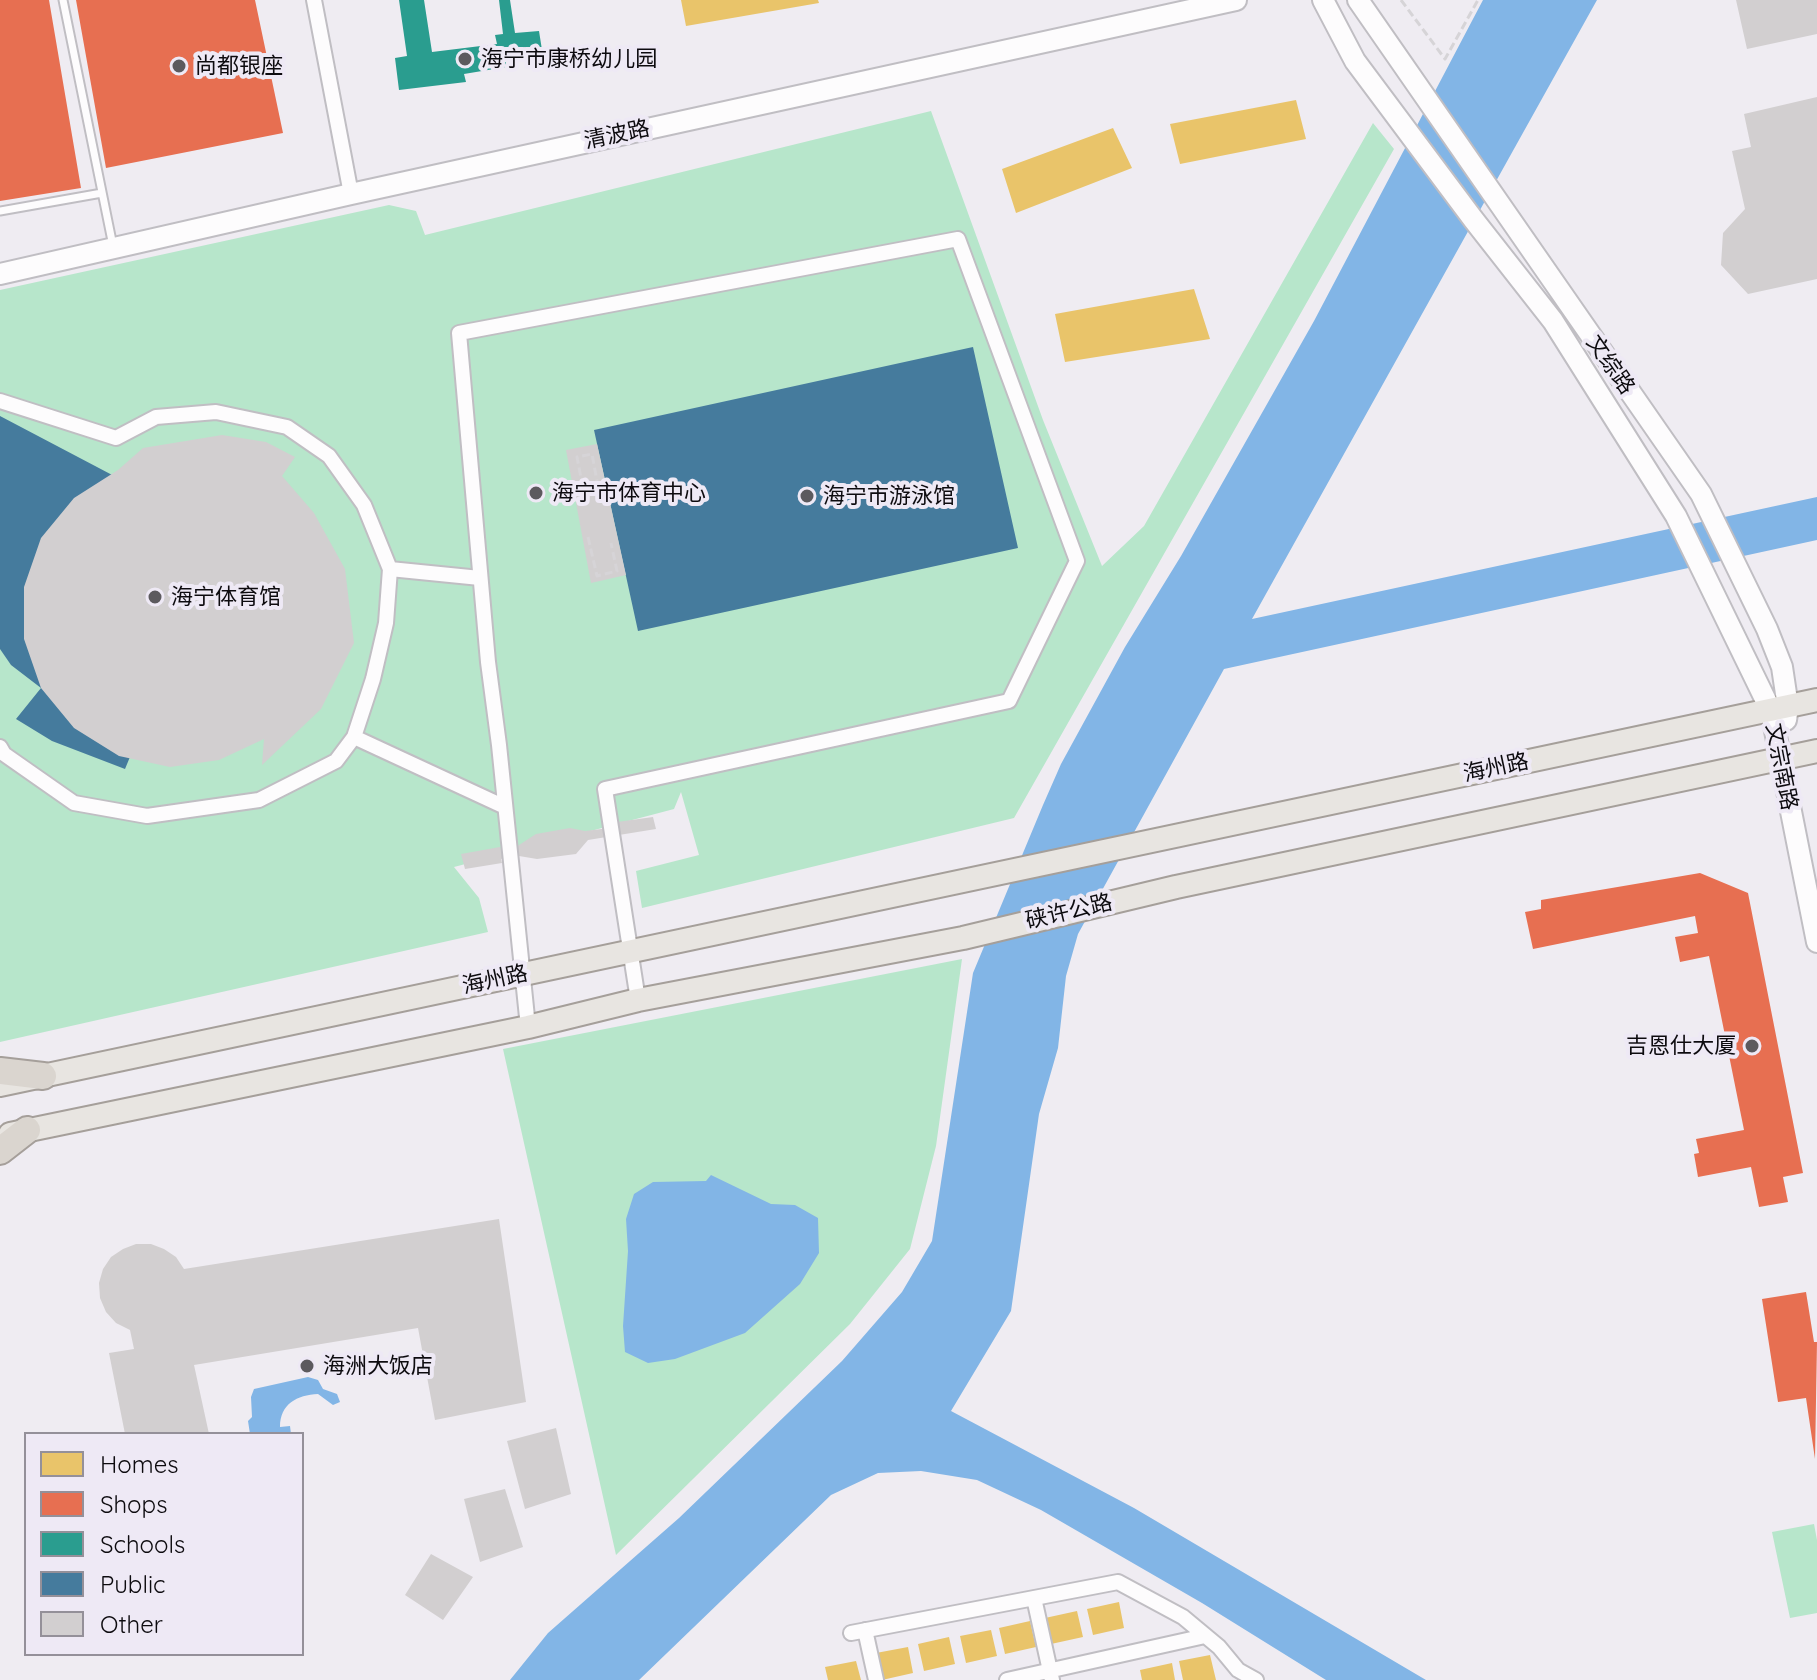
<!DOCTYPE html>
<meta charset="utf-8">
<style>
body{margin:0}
#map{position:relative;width:1817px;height:1680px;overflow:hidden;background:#efecf2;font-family:Quicksand,sans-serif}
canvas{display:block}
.legend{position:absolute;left:24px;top:1432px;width:280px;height:224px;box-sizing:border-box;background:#eee9f5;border:2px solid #949099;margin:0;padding:10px 14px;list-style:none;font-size:24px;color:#0d0b0f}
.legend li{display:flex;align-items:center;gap:16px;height:40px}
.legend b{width:40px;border:2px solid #949099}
</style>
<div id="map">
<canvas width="1817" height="1680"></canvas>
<ul class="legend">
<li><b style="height:22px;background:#e9c46a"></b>Homes</li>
<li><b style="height:22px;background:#e76f51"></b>Shops</li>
<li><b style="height:22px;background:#2a9d8f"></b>Schools</li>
<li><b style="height:22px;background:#457b9d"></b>Public</li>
<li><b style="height:22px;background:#d2cfd0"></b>Other</li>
</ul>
</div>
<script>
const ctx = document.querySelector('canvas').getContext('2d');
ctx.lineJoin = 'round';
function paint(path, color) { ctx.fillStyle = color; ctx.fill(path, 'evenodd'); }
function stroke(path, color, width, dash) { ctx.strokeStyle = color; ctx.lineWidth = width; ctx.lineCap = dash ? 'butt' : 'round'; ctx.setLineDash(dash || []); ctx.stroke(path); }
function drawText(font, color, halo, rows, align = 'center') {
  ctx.font = font + ' Quicksand,"Noto Sans SC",sans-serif'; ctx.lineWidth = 8; ctx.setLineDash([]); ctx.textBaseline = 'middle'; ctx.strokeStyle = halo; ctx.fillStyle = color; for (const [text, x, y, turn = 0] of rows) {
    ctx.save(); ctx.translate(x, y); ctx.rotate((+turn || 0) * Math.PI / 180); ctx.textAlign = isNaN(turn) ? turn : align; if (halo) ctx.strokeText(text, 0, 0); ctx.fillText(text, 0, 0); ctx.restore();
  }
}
paint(new Path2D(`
 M931,111L1043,420L1102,566L1144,526L1373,123L1394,149L1014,818L642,908L636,871L699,855L681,792L674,809L454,867L479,898L488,932L0,1042V290L389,205L416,211L425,235Z
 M962,959L936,1146L910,1249L850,1324L616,1555L503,1049Z
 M1814,1524L1817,1540V1613L1790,1618L1772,1532Z`), '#b7e6cb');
paint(new Path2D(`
 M1483,0H1597L1252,619L1817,497V540L1224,669L1078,934L1066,976L1058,1048L1039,1114L1011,1311L951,1411L1134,1508L1426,1680H1326L1202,1603L1041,1510L977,1480L921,1471L878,1473L831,1495L639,1680H510L548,1633L679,1518L842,1361L902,1292L932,1241L973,973L1043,805L1061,764L1125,647L1181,556L1314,321Z
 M711,1175L771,1204L795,1205L818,1218L819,1253L800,1284L745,1333L675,1359L648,1363L625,1352L623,1326L628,1251L626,1219L634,1194L653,1182L706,1181Z
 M308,1377L318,1380L323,1389L337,1394L340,1402L333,1405L318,1394C297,1395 280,1404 280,1427L290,1426L291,1434H250L248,1421L252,1417L251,1397L254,1389Z`), '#82b5e6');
paint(new Path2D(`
 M681,0H818L819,3L686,26Z
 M1296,100L1306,139L1180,164L1170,124Z
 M1113,128L1132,168L1016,213L1002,169Z
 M1194,289L1210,339L1065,362L1055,314Z
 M1119,1602L1124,1628L1093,1635L1087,1609Z
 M1077,1611L1083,1637L1051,1644L1045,1618Z
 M1030,1621L1036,1647L1005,1654L999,1628Z
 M991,1630L997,1656L966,1663L960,1636Z
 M949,1637L955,1664L924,1671L918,1644Z
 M908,1647L913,1673L882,1680L876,1653Z
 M1210,1655L1216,1680H1183L1179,1661Z
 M856,1661L861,1680H828L825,1667Z
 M1172,1663L1175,1680H1142L1140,1670Z`), '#e9c46a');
paint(new Path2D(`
 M0,0H49L81,188L0,201Z
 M76,0H255L283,133L106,168Z
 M1700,873L1748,893L1803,1173L1783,1177L1788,1202L1759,1207L1751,1167L1698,1177L1694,1154L1699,1153L1696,1139L1744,1130L1709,956L1680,962L1675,937L1698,933L1695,916L1533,949L1525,912L1541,909V900Z
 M1806,1292L1814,1342H1817L1815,1459L1806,1398L1778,1402L1762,1299Z`), '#e76f51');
paint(new Path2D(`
 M399,0H424L432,52L497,44L495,35L503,34L499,0H510L515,33L539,31L542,50L506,57V67L464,74L466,82L399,90L395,58L407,56Z`), '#2a9d8f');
paint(new Path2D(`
 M973,347L1018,548L638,631L594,430Z
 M0,416L135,487L175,478L218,485L257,499L295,541L307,575L312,620L303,661L287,659L265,702L224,729L173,746L139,735L125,769L52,741L16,719L41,688L11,665L0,649Z`), '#457b9d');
paint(new Path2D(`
 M1736,0H1817V34L1747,49Z
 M1817,97V279L1748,294L1721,265L1723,233L1745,209L1732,151L1751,147L1744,114Z
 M222,435L266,442L295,457L282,476L314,513L345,569L354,643L321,709L262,765L264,739L219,760L170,767L119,756L74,728L41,688L24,639V587L41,538L74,498L118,470L143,448Z
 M597,444L626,575L591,583L566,450Z
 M653,817L656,829L588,840L576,854L537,859L519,856L501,859L502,863L465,869L461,854L500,847L501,850L516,847L536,834L570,828L585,831L618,827L617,822Z
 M499,1219L526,1402L435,1420L418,1328L194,1365L209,1434H125L109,1353L134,1349L130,1330L116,1323L106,1312L100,1298L99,1283L103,1269L111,1257L123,1249L136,1244H151L164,1249L176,1257L184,1269Z
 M556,1428L571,1494L525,1509L507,1441Z
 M505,1489L523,1547L480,1562L464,1499Z
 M431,1554L473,1577L443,1620L405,1595Z`), '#d2cfd0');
const lane = new Path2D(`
 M63,0L113,246
 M0,211L102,193`);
const street = new Path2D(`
 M314,0L351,194
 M0,401L116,438L156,417L216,412L287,427L329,456L364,505L390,569L480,578
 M354,737L373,679L386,623L390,569
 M0,747L4,754L74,803L147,816L259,800L336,761L354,737L505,807
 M528,1027L499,745L488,662L459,333L958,239L1077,561L1009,701L605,789L638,1000
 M1034,1598L1052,1680
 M865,1630L876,1680
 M851,1633L1118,1582L1183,1617L1219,1647L1238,1670L1256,1680
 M1007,1680L1205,1636`);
const secondary = new Path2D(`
 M1323,0L1355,61L1473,219L1553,321L1676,516L1771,711L1817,942
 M1358,0L1701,494L1767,629L1782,667L1788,707L1786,720
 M0,274L351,194L1236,0`);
const primary = new Path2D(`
 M0,1085L1817,700
 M10,1134L528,1027L638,1000L963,938L1176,887L1817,751`);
const highway = new Path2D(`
 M0,1071L43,1076
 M0,1151L27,1130`);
stroke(lane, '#c0bec3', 11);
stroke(street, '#c0bec3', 18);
stroke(secondary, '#c0bec3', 24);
stroke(primary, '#a59f9a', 26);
stroke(highway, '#a59f9a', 30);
stroke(new Path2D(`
 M1401,0L1445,59L1478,0
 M585,499L577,457L592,454L597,481
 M588,537L597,576L617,571L611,543`), '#d6d4d7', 3, [8, 4]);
stroke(lane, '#fdfcfd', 7);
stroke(street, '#fdfcfd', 14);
stroke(secondary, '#fdfcfd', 20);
stroke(primary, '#e8e5e1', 22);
stroke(highway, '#dad5cf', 26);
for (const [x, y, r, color] of [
 [465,59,8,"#5c5a5e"],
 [179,66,8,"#5c5a5e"],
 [536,493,8,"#5c5a5e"],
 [807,496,8,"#5c5a5e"],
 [155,597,8,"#5c5a5e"],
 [1752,1046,8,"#5c5a5e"],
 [307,1366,8,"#5c5a5e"]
]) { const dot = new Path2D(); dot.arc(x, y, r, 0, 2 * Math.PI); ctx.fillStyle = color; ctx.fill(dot); stroke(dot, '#eee9f5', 3); }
drawText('22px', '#0d0b0f', '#eee9f5', [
 ["海宁市康桥幼儿园",481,59],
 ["尚都银座",195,66],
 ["海宁市体育中心",552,493],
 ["海宁市游泳馆",823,496],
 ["海宁体育馆",171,597],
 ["吉恩仕大厦",1736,1046,"right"],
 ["海洲大饭店",323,1366]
], 'left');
drawText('22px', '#0d0b0f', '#eee9f5', [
 ["清波路",617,135,-12],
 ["文综路",1610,365,55],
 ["文宗南路",1781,767,79],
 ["海州路",1496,768,-12],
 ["硖许公路",1069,912,-13],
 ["海州路",495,980,-12]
]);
</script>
